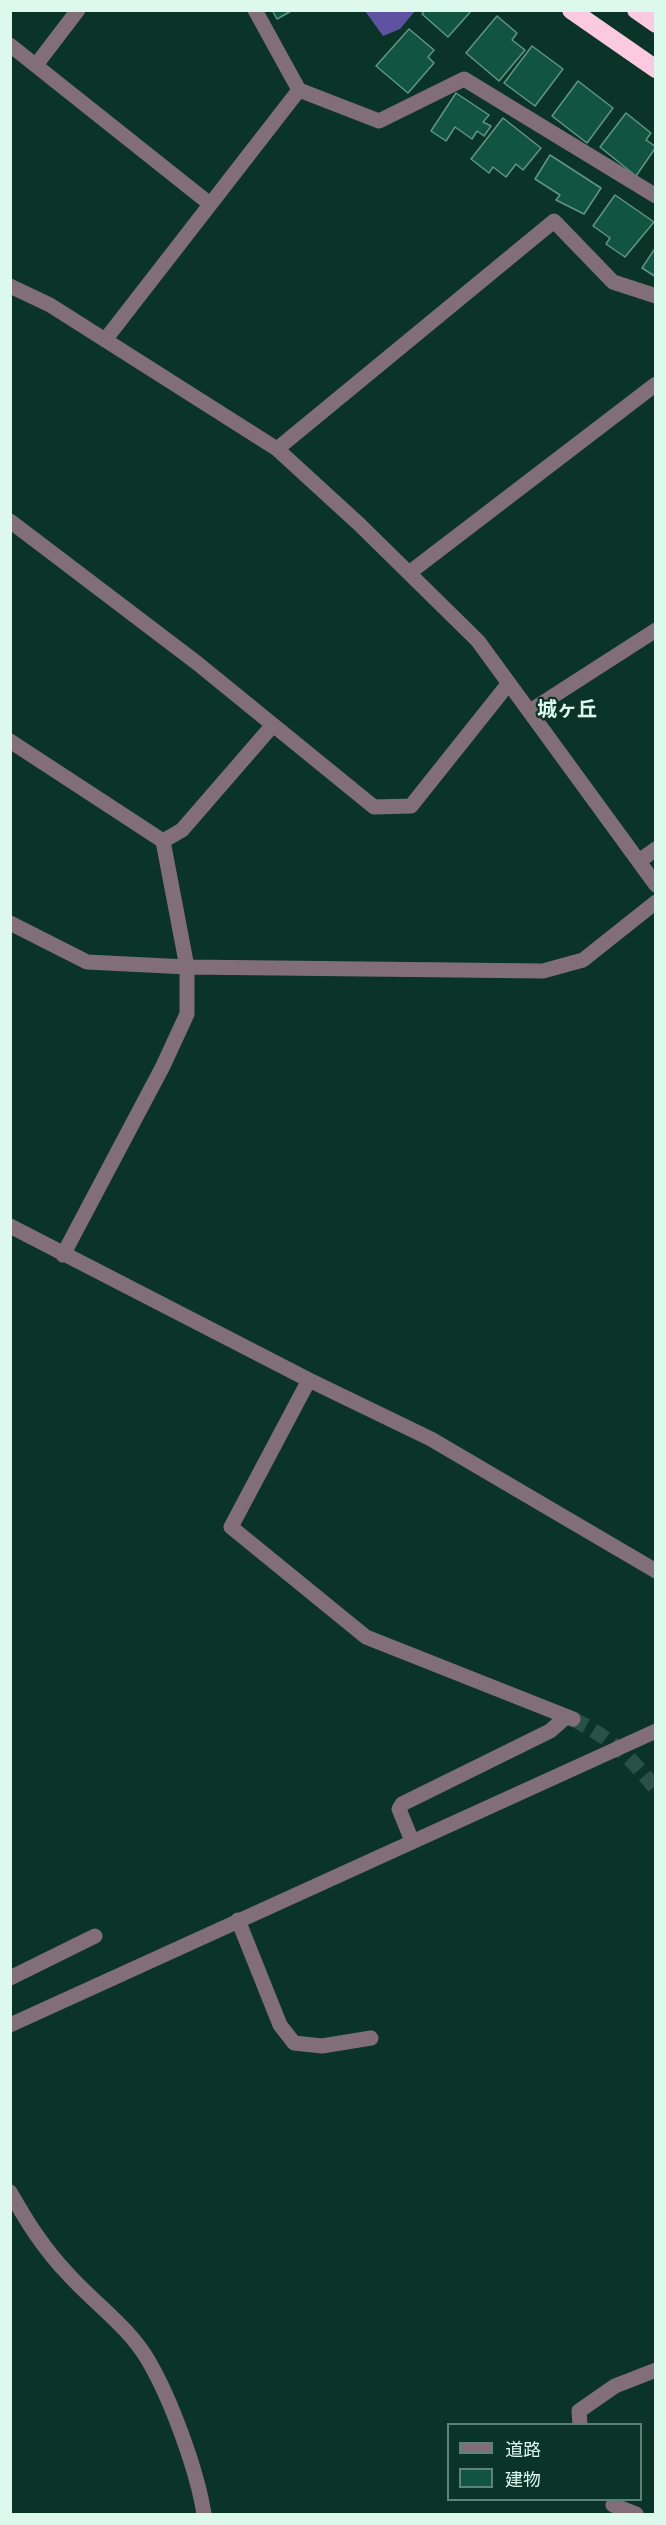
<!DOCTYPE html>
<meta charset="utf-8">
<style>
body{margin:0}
#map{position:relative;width:666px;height:2525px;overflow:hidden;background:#093427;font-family:"IBM Plex Sans","Noto Sans JP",sans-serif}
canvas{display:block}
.frame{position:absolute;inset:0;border:12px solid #ddf8ed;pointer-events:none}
.legend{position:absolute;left:447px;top:2423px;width:195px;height:78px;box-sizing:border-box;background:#093427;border:2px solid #5e8276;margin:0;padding:8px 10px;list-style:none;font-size:18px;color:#ddf8ed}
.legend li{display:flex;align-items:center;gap:12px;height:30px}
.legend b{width:30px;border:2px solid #5e8276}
</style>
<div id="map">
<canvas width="666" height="2525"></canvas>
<div class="frame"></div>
<ul class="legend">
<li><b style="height:8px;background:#826e77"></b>道路</li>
<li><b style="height:16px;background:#105441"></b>建物</li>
</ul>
</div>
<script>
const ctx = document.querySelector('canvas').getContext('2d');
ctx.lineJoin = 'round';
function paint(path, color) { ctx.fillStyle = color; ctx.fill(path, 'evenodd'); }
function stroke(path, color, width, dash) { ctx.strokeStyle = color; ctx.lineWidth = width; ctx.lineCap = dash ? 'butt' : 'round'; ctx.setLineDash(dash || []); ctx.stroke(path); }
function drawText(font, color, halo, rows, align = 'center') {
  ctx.font = font + ' "IBM Plex Sans","Noto Sans JP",sans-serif'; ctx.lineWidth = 4.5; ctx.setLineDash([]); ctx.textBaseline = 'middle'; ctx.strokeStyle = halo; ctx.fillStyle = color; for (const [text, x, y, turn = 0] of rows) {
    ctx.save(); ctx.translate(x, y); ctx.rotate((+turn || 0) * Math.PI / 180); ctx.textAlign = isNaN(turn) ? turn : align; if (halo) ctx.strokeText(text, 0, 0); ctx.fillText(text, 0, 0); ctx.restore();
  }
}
paint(new Path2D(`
 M365,11H415L400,29L383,36Z`), '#5f52a0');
const building = new Path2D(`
 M272,10H293L277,19Z
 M425,10H472L448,37L422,14Z
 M497,16L517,33L512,40L525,50L499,81L466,53Z
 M409,29L434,50L428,57L434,63L408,93L376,66Z
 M532,46L563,69L535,106L504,83Z
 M578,81L613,108L587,143L552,116Z
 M456,93L489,115L483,122L491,126L484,136L477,131L472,139L455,127L446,141L431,131Z
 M626,113L651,133L646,140L656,147L636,176L600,147Z
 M503,118L541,148L523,170L516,164L506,177L493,167L489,173L471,159Z
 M550,155L601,188L584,214L556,200L560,195L535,179Z
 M615,195L654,222L625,257L606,244L610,238L593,226Z
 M656,247V277L642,268Z`);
paint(building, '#105441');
stroke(building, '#619683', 1.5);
stroke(new Path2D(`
 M573,1719C612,1739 628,1755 656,1789`), '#295145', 15, [15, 8]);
stroke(new Path2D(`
 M10,45L210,204
 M36,65L78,10
 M299,90L379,121L464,79L656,196
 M10,286L50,305L277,449L360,525L478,641L656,885
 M105,340L299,90L255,10
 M277,449L554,221L613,282L656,296
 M10,521L197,663L374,807L411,806L509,683
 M409,573L656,384
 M530,711L656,630
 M10,741L163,841L182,830L273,725
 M639,861L656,849
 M10,923L87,962L187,967L543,971L583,960L656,902
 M10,1226L309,1380L431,1439L656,1571
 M63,1255L163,1066L187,1014V967L163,841
 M309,1380L231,1527L366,1637L573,1719
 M412,1841L399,1809L402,1804L550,1731L566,1717
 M238,1920L280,2025L294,2043L322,2046L371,2038
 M10,1978L95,1936
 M10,2025L656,1731
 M10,2192C27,2222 44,2249 68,2274C94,2303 128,2326 148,2360C171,2399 197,2470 204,2514
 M580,2424L579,2411L615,2386L656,2370
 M613,2505L636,2514`), '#826e77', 15);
stroke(new Path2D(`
 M571,10L656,69
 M636,10L656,24`), '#fbc9e0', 18);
drawText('bold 20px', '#ddf8ed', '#093427', [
 ["城ヶ丘",567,710]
]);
</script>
